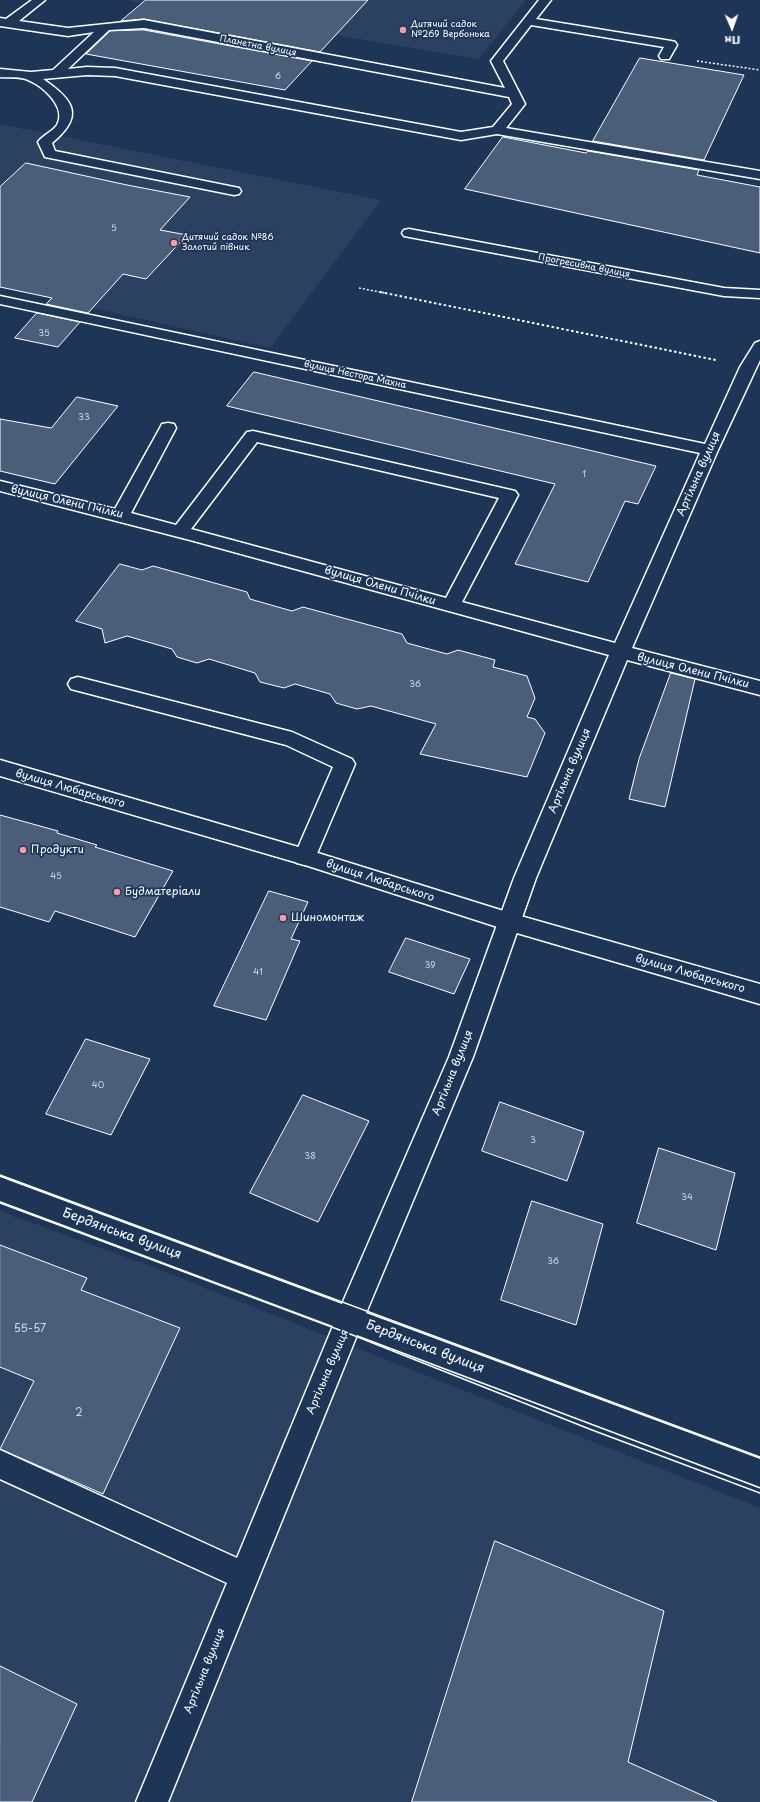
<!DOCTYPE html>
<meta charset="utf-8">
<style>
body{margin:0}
#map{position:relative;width:760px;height:1802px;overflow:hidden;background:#1d3557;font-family:"Playpen Sans",sans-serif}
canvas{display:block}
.north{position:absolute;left:712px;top:8px;width:40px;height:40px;-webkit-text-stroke:3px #1d3557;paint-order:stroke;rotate:178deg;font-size:11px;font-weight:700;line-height:16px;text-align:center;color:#fff}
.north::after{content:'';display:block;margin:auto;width:14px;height:18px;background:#fff;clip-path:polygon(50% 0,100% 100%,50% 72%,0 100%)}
</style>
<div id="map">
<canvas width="760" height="1802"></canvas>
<div class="north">Пн</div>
</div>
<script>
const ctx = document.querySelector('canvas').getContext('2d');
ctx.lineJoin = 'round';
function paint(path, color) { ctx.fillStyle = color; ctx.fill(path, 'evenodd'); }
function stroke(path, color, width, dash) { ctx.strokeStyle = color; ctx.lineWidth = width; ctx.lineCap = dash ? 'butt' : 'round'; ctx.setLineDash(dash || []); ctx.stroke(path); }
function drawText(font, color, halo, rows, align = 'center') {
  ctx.font = font + ' "Playpen Sans",sans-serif'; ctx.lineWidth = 3.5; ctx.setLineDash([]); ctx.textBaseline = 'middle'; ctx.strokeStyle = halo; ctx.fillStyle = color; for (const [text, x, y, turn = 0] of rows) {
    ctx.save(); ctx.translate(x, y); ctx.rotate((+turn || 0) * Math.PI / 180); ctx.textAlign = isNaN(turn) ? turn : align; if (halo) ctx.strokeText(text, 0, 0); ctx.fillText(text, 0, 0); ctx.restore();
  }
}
paint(new Path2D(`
 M130,0H526L479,59L129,1Z
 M0,124L381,200L270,348L0,287Z
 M0,1211L153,1267L760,1508V1802H0Z`), '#2a4161');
const building = new Path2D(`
 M146,0H368L320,52L144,19L121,21Z
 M144,30L312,61L285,90L86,54L110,31Z
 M640,58L744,75L704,160L593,141Z
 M503,137L586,153L588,151L699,170L697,175L760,187V253L465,189Z
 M26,163L127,185L190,197L160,230L187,235L146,279L123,274L88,313L46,304L52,298L0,287V187Z
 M37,313L80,322L58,347L15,338Z
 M254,372L576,447L656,466L638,504L625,501L588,582L515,564L555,484L227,406Z
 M77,397L118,406L55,484L0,471V419L51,428Z
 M120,564L142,570L153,566L247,592L250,599L292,611L303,607L402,634L407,643L447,654L458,650L495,660L493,667L527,676L535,698L527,717L535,719L545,733L527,777L420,754L436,724L371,706L357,709L336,703L330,694L295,684L284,688L260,682L255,673L209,659L197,663L177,657L172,649L127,636L105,643L102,629L76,621Z
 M671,673L695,679L665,807L629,799L639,759Z
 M0,815L58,831L57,833L97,845L95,847L173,871L135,937L55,911L49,922L0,907Z
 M269,891L308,902L291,939L300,941L266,1020L214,1006Z
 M406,938L470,959L454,994L389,972Z
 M86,1039L150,1059L111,1135L46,1114Z
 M303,1095L369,1121L318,1222L250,1193Z
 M500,1102L584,1132L567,1181L482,1151Z
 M659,1148L735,1173L716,1250L637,1223Z
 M532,1201L603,1224L576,1325L501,1300Z
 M0,1245L87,1278L81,1290L180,1328L103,1494L0,1449L34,1381L0,1367Z
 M495,1541L664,1611L628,1762L717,1802H412Z
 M0,1666L77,1704L32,1802H0Z`);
paint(building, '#4a5d79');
stroke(building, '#fff', 1);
const minor = new Path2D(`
 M32,0H45L19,21L68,28L144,20L505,88L491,61L539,0H551L536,19L671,41L675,42L677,45L669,59H661L659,56L664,47L531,25L503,61L525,104L506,128L760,171V179L497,134L461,140L115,76L87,75L43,79C74,100 85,116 52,143L55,151L234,187L239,188L241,191L239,194L234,195L50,158L45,157L38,142C43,135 52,132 57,125C67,107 43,86 28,80C20,76 8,78 0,77V69L31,72L53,70L94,32L68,36L0,26V18L6,19ZM144,28L509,97L512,104L493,127L461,132L115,68L87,67L68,69L109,30Z
 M409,229L724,288L760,290V298L724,296L404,236L402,233L404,230Z
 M0,296L705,444L740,367L755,343L760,341V360L718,450L632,648L760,681V695L627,660L536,878L473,1057L366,1313L760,1459V1487L357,1335L168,1802H136L227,1583L0,1479V1450L237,1558L333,1326L0,1201V1177L342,1304L449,1057L514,878L609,655L190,540L0,491V481L115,509L160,428L162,424L168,423L174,424L176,428L131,513L176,525L247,432L253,431L515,491L518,495L462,602L615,643L700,453L0,304ZM257,442L499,498L446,598L191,529Z
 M78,677L292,732L352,759L355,764L313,863L305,865L297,863L294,857L333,767L286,745L71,689L68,684L71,679Z`);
const major = new Path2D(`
 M0,760L305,849L510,913L760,984V1004L510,931L305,865L0,776Z`);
stroke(minor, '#fff', 3);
stroke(major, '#fff', 3);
stroke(new Path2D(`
 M697,61L760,70
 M359,288L385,293`), '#fff', 1.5, [2, 2]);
stroke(new Path2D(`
 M380,292L716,360`), '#fff', 2, [2.5, 2.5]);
paint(minor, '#1d3557');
paint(major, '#1d3557');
stroke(new Path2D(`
 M0,1175L760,1457
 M0,1203L345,1332L592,1430L760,1493`), '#fff', 1.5);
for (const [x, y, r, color] of [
 [403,30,4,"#ff9aa2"],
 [174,243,4,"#ff9aa2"],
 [23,850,4,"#ff9aa2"],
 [117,892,4,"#ff9aa2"],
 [283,918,4,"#ff9aa2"]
]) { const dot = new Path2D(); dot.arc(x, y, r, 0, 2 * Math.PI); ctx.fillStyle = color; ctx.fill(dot); stroke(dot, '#1d3557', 1.5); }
drawText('9px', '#fff', '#1d3557', [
 ["Дитячий садок",411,25],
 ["№269 Вербонька",411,35],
 ["Дитячий садок №86",182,238],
 ["Золотий півник",182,248]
], 'left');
drawText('9px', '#fff', '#1d3557', [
 ["Планетна вулиця",258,46,11],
 ["Прогресивна вулиця",584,266,11],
 ["вулиця Нестора Махна",355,375,12]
]);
drawText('9px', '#d2d6de', null, [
 ["6",278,77],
 ["5",114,229],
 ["35",44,334],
 ["33",84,418],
 ["1",584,475],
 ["36",415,685],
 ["45",56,877],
 ["39",430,966],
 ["41",258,973],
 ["40",98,1086],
 ["3",533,1141],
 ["38",310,1157],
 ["34",687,1198],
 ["36",553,1262]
]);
drawText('11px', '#fff', '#1d3557', [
 ["Артільна вулиця",699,474,-66],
 ["вулиця Олени Пчілки",67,502,13],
 ["вулиця Олени Пчілки",380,586,16],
 ["вулиця Олени Пчілки",693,671,14],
 ["Артільна вулиця",570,771,-67],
 ["вулиця Любарського",70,789,16],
 ["вулиця Любарського",380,881,18],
 ["вулиця Любарського",690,974,16],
 ["Артільна вулиця",453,1073,-68],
 ["Артільна вулиця",328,1372,-67],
 ["Артільна вулиця",205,1671,-68]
]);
drawText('11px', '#fff', '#1d3557', [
 ["Продукти",31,850],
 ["Будматеріали",125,892],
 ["Шиномонтаж",291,918]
], 'left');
drawText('11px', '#d2d6de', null, [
 ["55-57",30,1329],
 ["2",79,1413]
]);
drawText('13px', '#fff', '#1d3557', [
 ["Бердянська вулиця",122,1234,20],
 ["Бердянська вулиця",425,1347,21]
]);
</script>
